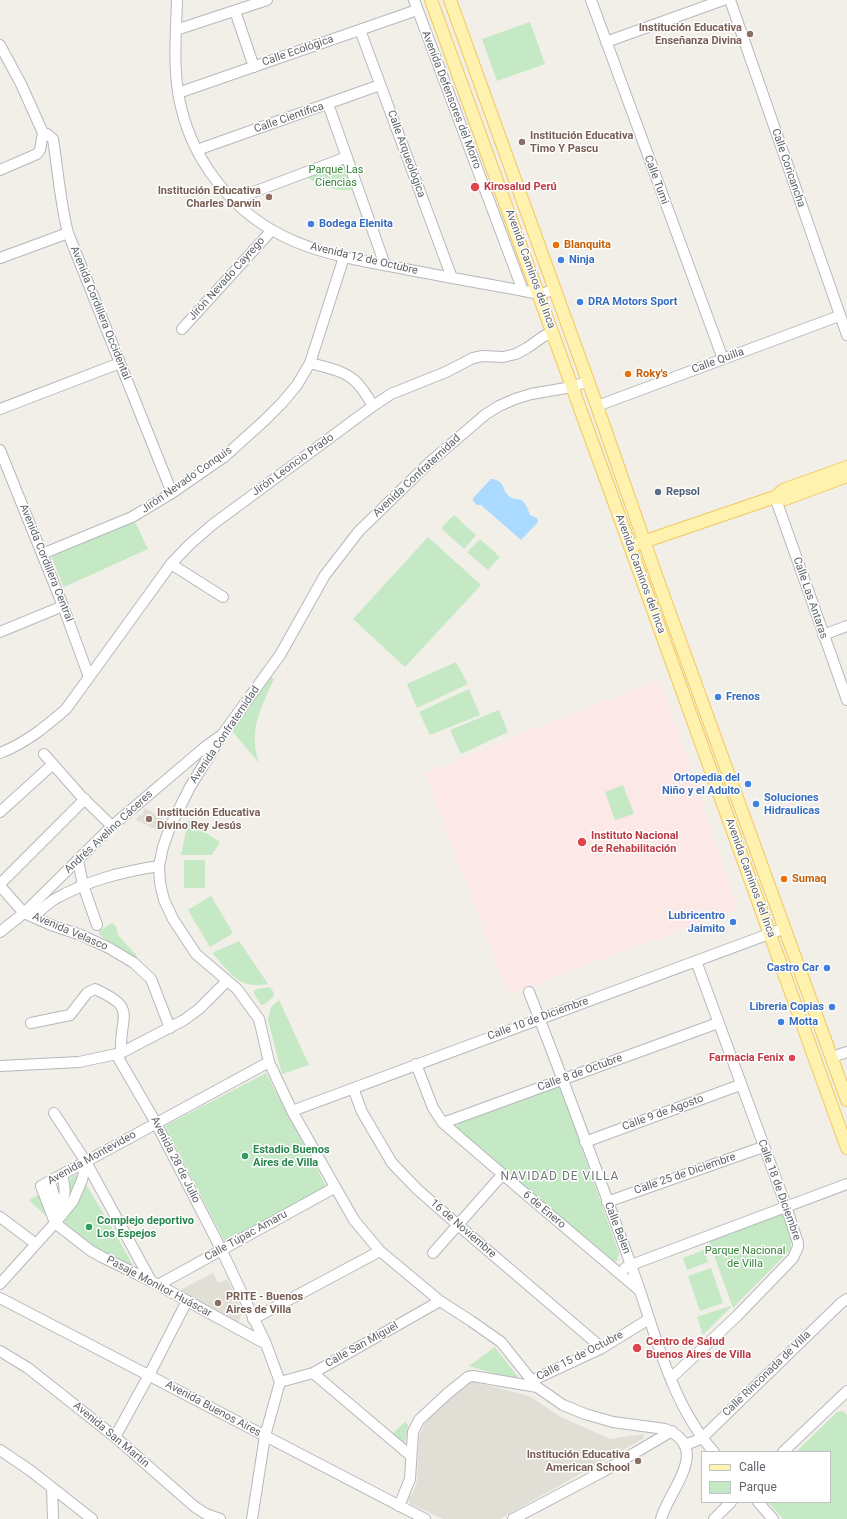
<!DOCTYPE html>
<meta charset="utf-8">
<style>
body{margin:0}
#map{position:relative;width:847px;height:1519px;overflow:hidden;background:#f1efe8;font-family:Roboto,sans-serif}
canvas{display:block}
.legend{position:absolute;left:701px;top:1451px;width:130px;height:52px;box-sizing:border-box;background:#fff;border:1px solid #bfc1c3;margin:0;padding:5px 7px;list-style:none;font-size:12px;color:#5f6368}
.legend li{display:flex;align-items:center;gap:8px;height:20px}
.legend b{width:20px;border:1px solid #bfc1c3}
</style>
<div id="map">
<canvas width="847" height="1519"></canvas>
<ul class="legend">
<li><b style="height:5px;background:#fff2af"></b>Calle</li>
<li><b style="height:11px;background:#c5e8c5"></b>Parque</li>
</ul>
</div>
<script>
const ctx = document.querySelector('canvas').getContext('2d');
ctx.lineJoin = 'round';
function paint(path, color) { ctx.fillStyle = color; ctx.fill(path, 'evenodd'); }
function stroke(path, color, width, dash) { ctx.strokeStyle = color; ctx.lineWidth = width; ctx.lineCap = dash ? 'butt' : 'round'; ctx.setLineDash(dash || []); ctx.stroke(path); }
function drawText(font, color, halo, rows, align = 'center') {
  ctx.font = font + ' Roboto,sans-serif'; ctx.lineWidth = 3; ctx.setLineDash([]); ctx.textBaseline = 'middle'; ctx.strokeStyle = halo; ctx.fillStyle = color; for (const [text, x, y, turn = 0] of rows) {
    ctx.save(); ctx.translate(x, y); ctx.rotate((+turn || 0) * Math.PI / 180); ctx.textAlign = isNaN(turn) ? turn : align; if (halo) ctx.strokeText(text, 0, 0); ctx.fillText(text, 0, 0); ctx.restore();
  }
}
paint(new Path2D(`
 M145,808L162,818L159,831L136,820L139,815L142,816Z
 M213,1273L218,1283L227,1279L242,1310L240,1319L237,1322H234L180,1293L182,1289Z
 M471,1381L529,1396L561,1417L610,1439L643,1434L644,1438L500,1519H443L411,1504L408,1499L414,1491L417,1480L419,1436L429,1416Z`), '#e1ded6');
paint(new Path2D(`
 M660,680L738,909L508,994L425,774L517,735Z`), '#fce8e6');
paint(new Path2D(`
 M530,22L545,64L497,81L482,39Z
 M343,161L354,190C336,192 322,186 306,177Z
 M454,515L476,535L464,549L441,528Z
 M134,520L148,549L64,587L51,557Z
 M428,537L481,585L405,667L353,619Z
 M480,539L500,557L488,570L467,552Z
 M456,662L468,684L417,708L407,684Z
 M269,675L274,679C265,699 253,721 255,744C255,750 257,757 259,763L231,730Z
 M469,689L480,715L430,735L419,712Z
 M499,710L508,732L461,754L450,730Z
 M623,785L634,814L615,820L605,792Z
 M188,821L220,842L212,855H181Z
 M184,860H205V888H184Z
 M211,896L233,933L210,947L188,910Z
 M112,923L116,926L118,935L137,956L135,958L107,941L99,934V931Z
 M239,941L268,984C239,990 231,973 213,954L214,952Z
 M270,987L274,993V996L265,1004L261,1005L254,993V991L257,989Z
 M279,1000L309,1065L282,1074L268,1020L271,1007Z
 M266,1073L326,1186L225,1242L165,1126Z
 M556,1086L561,1089L619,1253L617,1261L612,1263L455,1130L458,1123Z
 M75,1175H79L73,1197L66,1201L70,1195C68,1185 65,1181 75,1175Z
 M85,1183L111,1226L134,1267L100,1251L67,1228L64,1221L75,1207Z
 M41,1193L49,1219L29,1200Z
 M783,1214L792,1240L790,1250L733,1308L709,1241Z
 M704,1250L708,1262L687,1270L683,1258Z
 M711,1268L723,1303L700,1311L688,1276Z
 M730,1306L731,1307L703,1335L697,1317Z
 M495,1347L518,1377L516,1380L469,1366Z
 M843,1411L847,1415V1519H783L768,1502H830V1452H796L837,1412Z
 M405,1422L408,1425L405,1443L392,1434Z`), '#c5e8c5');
paint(new Path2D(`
 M491,479H493C506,483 501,487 507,494C516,505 522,490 530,515L537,518L538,522L521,540L481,505H477L473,501V498Z`), '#aadaff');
const minor = new Path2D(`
 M177,0C176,37 172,75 182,111C188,135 200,159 215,179C264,245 329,255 405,269C450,278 494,285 539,294L555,290
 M414,0L523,291
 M591,0L723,359
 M730,0L847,335
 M235,11L254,67
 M176,30L267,0
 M360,30L452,278
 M606,42L723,0
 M0,45L21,84L43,133L40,150L37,154L0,170
 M178,93L417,10
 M328,104L385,265
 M43,133L47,134L53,139C58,170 60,202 68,233L172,493
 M197,150L380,85
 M232,200L347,157
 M0,258L68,233
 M182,329L272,230
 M310,363C324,367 343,370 354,380C362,387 368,397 373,406
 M588,381L572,387L531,394L515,399L499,406L486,414L431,461L359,531L325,575L280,655L222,735L190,787L170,827L163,847L159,866L160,883L164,900L173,919L196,954L237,989L259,1019L269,1062L292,1111L354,1220L380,1251L440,1301L471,1321L501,1342L537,1387L563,1405L585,1414L613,1422L665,1429C713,1448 668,1491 661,1519
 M597,406L839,316
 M0,409L120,363
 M0,450L63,606L89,677
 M775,497L847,700
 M42,554L132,517L172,493L224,457L265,420L282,403L297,385L310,363L344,257
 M171,564L223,597
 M0,632L63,606
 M823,635L847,626
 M0,753C26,743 45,727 66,709L171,564L189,545L212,525L373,406L391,394L446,372L473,358L483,356L503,357L516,354L527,348L544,336L553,333
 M44,754L81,796L112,826
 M0,812L53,764
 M78,860L83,885L97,925
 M0,884L85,799
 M0,886L24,913L51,925L81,935L109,948L134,963L151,979L170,1028
 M33,917C40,911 47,904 55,899C89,880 121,872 159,866
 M0,932L24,913L112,826L205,747L219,737
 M529,992C565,1084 599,1176 632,1268C655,1330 669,1401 714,1452
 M31,1023L70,1015L87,993L95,989C139,1009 119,1014 121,1053
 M116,1054L156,1123L221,1249L266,1344L280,1382L265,1436L252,1519
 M832,1057L847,1052
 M416,1064L433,1108L443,1123L529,1197L639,1290
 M0,1066L79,1062L121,1053L184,1020L199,1009L227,981
 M353,1088L362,1112L392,1163L417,1189L458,1225L602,1348
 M292,1111L785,928
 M54,1113L86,1162L151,1281
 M443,1123L718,1023
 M585,1142L740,1085
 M50,1181L58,1210L56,1221
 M607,1202L763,1147
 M58,1210C66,1196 66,1190 62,1175
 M0,1217L36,1244
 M55,1223L41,1186L269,1062
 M55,1223L91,1251L102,1257L151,1281L266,1344
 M433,1253L502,1175
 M625,1268L631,1265L847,1184
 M0,1284L55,1223L73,1201L82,1180L86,1162
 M158,1285L334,1188
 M0,1298L425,1519
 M253,1319L380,1251
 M0,1351L28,1368L115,1437L195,1507L206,1514L220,1519
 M313,1373L411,1456
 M671,1378L737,1316L793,1258L798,1247V1243L786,1206L696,961
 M531,1381L602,1348L649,1319
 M280,1382L313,1373L440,1301
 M115,1437L149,1375L187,1301
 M684,1445L693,1442L702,1438L841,1303L847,1299
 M0,1450L31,1471L92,1519
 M783,1452L847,1391
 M52,1488L53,1519
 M758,1502L773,1519
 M399,1506L410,1479L413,1432L419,1420L447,1394L468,1377L473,1376L537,1387
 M513,1519L604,1471L672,1431
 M714,1519L731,1502`);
const major = new Path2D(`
 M431,0L609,488L847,1148
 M450,0L597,406L657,578L847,1100
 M775,497L785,499L847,476
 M637,544L775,497L783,490L847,467`);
stroke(minor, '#b5b8bc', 12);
stroke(major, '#f2c960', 14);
stroke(minor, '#fff', 10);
stroke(major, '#fff2af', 12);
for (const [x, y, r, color] of [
 [750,34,4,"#8d6e63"],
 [522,142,4,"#8d6e63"],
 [475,187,5,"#e0444e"],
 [269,197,4,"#8d6e63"],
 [311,224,4,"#3f7fe0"],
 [556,245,4,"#e8710a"],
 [561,260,4,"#3f7fe0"],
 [580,302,4,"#3f7fe0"],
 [628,374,4,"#e8710a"],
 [658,492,4,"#5c6f8a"],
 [718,697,4,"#3f7fe0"],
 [748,784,4,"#3f7fe0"],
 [756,804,4,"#3f7fe0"],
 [149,819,4,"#8d6e63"],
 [582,842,5,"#e0444e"],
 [784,879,4,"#e8710a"],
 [733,922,4,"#3f7fe0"],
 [827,968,4,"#3f7fe0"],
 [832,1007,4,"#3f7fe0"],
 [781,1022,4,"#3f7fe0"],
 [792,1058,4,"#e0444e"],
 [245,1156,4,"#2e9e5b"],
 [89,1227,4,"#2e9e5b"],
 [218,1303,4,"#8d6e63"],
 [637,1348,5,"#e0444e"],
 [638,1461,4,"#8d6e63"]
]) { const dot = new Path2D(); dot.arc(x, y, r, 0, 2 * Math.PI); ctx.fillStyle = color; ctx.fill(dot); stroke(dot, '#fff', 1.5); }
drawText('bold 11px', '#785e54', '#fff', [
 ["Institución Educativa",742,28],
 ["Enseñanza Divina",742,41],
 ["Institución Educativa",530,136,"left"],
 ["Timo Y Pascu",530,149,"left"],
 ["Institución Educativa",261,191],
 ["Charles Darwin",261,204],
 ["Institución Educativa",157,813,"left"],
 ["Divino Rey Jesús",157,826,"left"],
 ["PRITE - Buenos",226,1297,"left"],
 ["Aires de Villa",226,1310,"left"],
 ["Institución Educativa",630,1455],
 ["American School",630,1468]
], 'right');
drawText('11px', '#5f6368', '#fff', [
 ["Calle Ecológica",298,51,-19],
 ["Avenida Defensores del Morro",451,100,69],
 ["Calle Científica",289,118,-19],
 ["Calle Arqueológica",406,154,70],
 ["Calle Coricancha",788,168,71],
 ["Calle Tumi",656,180,70],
 ["Avenida 12 de Octubre",364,259,13],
 ["Avenida Caminos del Inca",530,269,70],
 ["Jirón Nevado Cayrego",227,279,-48],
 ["Avenida Cordillera Occidental",100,313,68],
 ["Calle Quilla",718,361,-20],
 ["Jirón Leoncio Prado",293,465,-36],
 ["Avenida Confraternidad",417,476,-43],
 ["Jirón Nevado Conquis",187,480,-35],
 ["Avenida Cordillera Central",46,563,68],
 ["Avenida Caminos del Inca",640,574,70],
 ["Calle Las Antaras",810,598,71],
 ["Avenida Confraternidad",225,735,-56],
 ["Andrés Avelino Cáceres",109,832,-43],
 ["Avenida Caminos del Inca",750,878,70],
 ["Avenida Velasco",70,932,23],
 ["Calle 10 de Diciembre",538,1019,-20],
 ["Calle 8 de Octubre",580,1073,-20],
 ["Calle 9 de Agosto",663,1113,-20],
 ["Avenida Montevideo",92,1158,-29],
 ["Avenida 28 de Julio",175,1160,63],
 ["Calle 25 de Diciembre",685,1174,-19],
 ["Calle 18 de Diciembre",779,1190,70],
 ["6 de Enero",544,1210,40],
 ["Calle Belen",617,1228,69],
 ["16 de Noviembre",463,1229,41],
 ["Calle Túpac Amaru",246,1236,-29],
 ["Pasaje Monitor Huáscar",159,1287,28],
 ["Calle San Miguel",362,1345,-29],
 ["Calle 15 de Octubre",580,1356,-27],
 ["Calle Rinconada de Villa",767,1374,-44],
 ["Avenida Buenos Aires",213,1409,28],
 ["Avenida San Martín",111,1435,40]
]);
drawText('11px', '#348238', '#fff', [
 ["Parque Las",336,170],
 ["Ciencias",336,183],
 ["Parque Nacional",745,1251],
 ["de Villa",745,1264]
]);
drawText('bold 11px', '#be3a42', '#fff', [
 ["Kirosalud Perú",484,187],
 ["Instituto Nacional",591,836],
 ["de Rehabilitación",591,849],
 ["Farmacia Fenix",784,1058,"right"],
 ["Centro de Salud",646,1342],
 ["Buenos Aires de Villa",646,1355]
], 'left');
drawText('bold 11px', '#366cbe', '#fff', [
 ["Bodega Elenita",319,224],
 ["Ninja",569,260],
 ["DRA Motors Sport",588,302],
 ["Frenos",726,697],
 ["Ortopedia del",740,778,"right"],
 ["Niño y el Adulto",740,791,"right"],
 ["Soluciones",764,798],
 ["Hidraulicas",764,811],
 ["Lubricentro",725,916,"right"],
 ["Jaimito",725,929,"right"],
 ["Castro Car",819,968,"right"],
 ["Libreria Copias",824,1007,"right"],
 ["Motta",789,1022]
], 'left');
drawText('bold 11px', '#c56008', '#fff', [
 ["Blanquita",564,245],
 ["Roky's",636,374],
 ["Sumaq",792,879]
], 'left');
drawText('bold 11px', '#4e5e75', '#fff', [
 ["Repsol",666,492]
], 'left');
drawText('bold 11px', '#27864d', '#fff', [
 ["Estadio Buenos",253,1150],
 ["Aires de Villa",253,1163],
 ["Complejo deportivo",97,1221],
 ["Los Espejos",97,1234]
], 'left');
ctx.letterSpacing = '1px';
drawText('12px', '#70757a', '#fff', [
 ["NAVIDAD DE VILLA",560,1177]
]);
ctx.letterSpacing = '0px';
</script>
